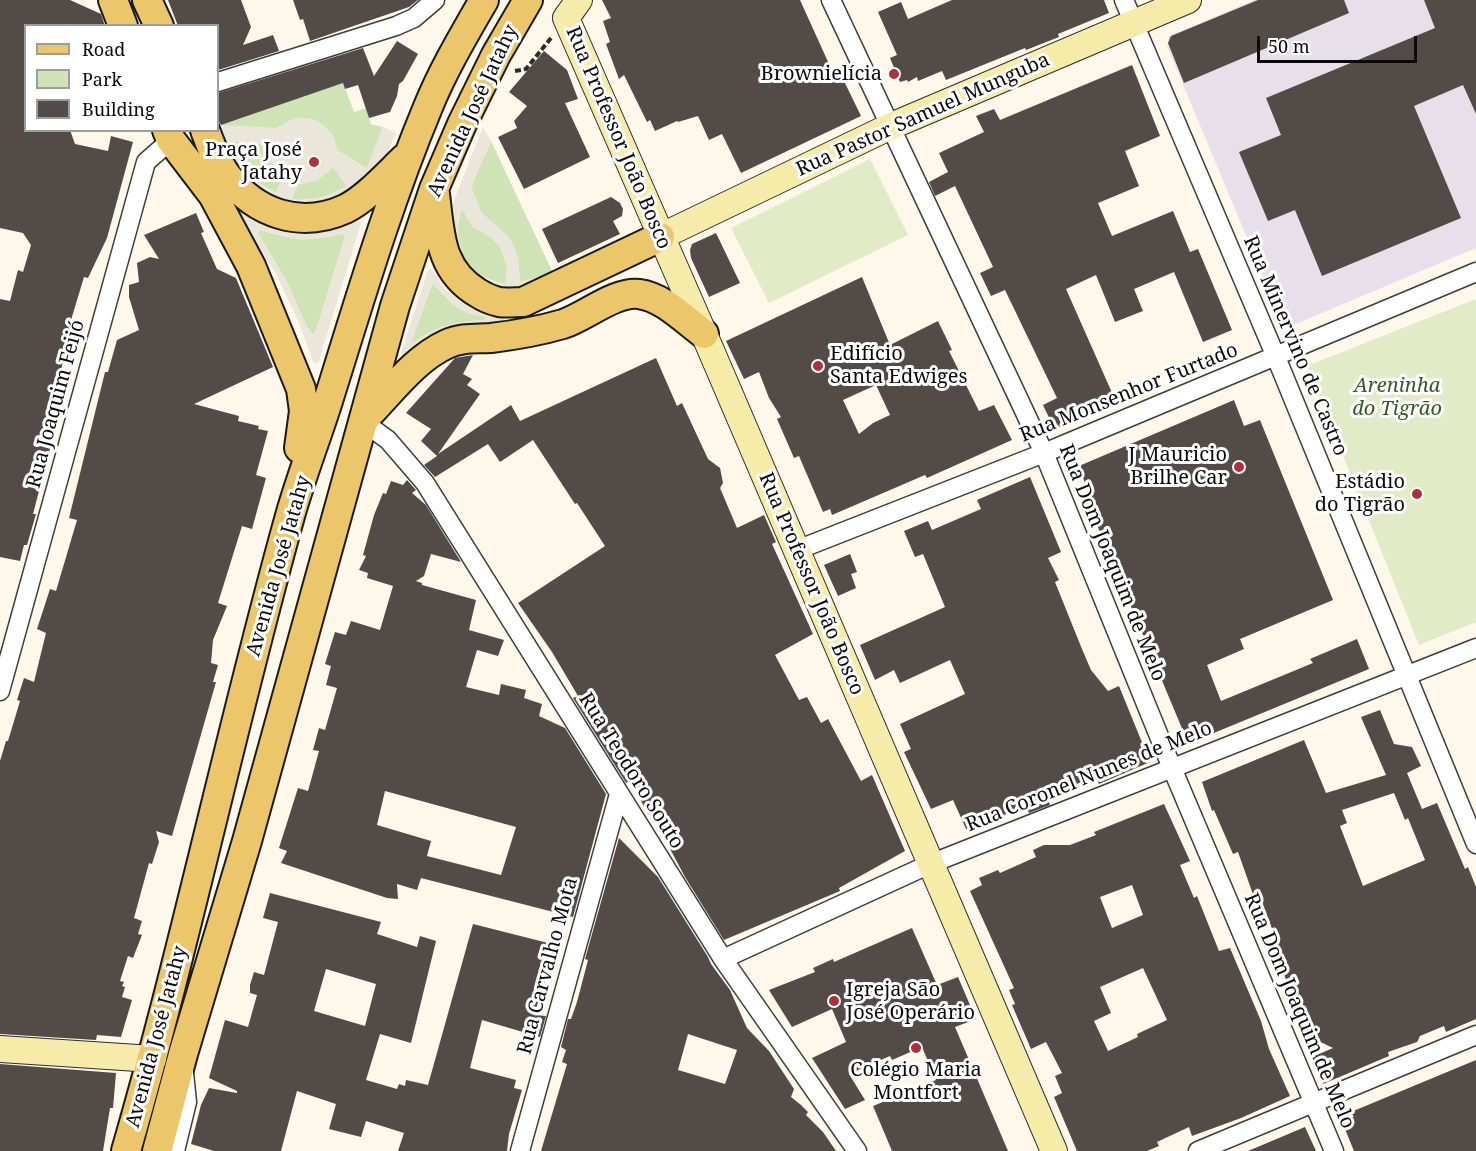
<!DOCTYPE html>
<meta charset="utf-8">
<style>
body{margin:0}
#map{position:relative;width:1476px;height:1151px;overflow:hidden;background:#fdf8e9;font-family:"Noto Serif",serif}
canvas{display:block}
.legend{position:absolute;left:24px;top:24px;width:195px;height:108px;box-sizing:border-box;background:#fff;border:2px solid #9d9d9d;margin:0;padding:8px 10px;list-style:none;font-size:18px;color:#0a0a0a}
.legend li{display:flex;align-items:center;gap:12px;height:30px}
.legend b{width:30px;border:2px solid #9d9d9d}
.scale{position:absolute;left:1257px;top:36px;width:160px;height:27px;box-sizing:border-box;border:3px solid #0a0a0a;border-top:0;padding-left:8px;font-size:18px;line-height:21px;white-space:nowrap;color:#0a0a0a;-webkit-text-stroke:4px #fff;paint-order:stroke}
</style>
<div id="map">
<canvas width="1476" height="1151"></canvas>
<ul class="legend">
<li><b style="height:8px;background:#ebc66b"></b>Road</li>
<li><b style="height:16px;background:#d0e3b7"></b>Park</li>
<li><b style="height:16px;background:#524b48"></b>Building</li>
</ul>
<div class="scale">50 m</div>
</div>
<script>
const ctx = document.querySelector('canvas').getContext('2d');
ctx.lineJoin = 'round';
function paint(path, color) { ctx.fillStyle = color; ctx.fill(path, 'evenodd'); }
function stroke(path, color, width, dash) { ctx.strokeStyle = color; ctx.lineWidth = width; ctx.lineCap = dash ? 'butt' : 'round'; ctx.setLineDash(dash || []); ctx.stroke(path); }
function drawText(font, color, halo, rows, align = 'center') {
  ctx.font = font + ' "Noto Serif",serif'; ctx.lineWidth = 6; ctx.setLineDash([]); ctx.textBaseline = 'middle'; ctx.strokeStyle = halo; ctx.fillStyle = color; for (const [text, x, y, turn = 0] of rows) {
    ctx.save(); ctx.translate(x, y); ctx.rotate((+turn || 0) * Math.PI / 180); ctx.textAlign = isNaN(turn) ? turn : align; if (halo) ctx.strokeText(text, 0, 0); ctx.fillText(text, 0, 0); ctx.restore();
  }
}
paint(new Path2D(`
 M1254,0H1476V248L1291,326L1283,324L1167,46L1170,36Z`), '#e7dfe9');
paint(new Path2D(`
 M343,83L354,112L366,108L371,124L383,127L367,169L337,150C334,127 312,113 289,121C285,123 281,127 277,128C264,131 236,127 221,127V125Z
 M231,141L272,144C270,157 273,169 283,177L276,193C252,182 241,165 231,141Z
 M491,141L553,273L520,282L518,258L481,212L471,187Z
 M333,167L347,186C329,197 312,202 291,199L298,184C312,183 323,177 333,167Z
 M462,208L472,226L492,238L500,247L507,266L506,284C467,278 449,245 462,208Z
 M261,230C289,239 314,242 343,233L345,236L316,331L313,335L306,325L287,282L259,235L258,232Z
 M433,282C449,301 457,313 484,316L485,320C453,322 437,326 410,345Z`), '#d0e3b7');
paint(new Path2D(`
 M870,159L908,235L769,303L731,228Z
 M1476,299V622L1419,645L1307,366Z`), '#e1ebc8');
paint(new Path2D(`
 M297,118L313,119L322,124L333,135L337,150L366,169L383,127L396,133L383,164L339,199L301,208L268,197L239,173L218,130V126L221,125L279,128L285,123ZM231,141L272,145L271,162L276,171L283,177L276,193L266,189L247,172L240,163ZM333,167L346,186L325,197L301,201L291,198L298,184L317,181Z
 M483,127L491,141L471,187L481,212L508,236L514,246L518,258L520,282L553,273L521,290L509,291L484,285L460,264L450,223L453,203ZM462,209L472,226L492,238L500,247L507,266L506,284L492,282L483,277L465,260L458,236V219Z
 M218,190L245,214L266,226L288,232L308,234L332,230L357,220L361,223L319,361L316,364L313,362L299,323L276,274L240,219ZM261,230L301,240L331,237L342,233L345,236L316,331L313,335L306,325L287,282L259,235L258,232Z
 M431,269L445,289L462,303L491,316H504L505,323L419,345L404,356L401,354L414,312L428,270ZM432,283L454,306L475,315L484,316L485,320L460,322L439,327L411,344Z`), '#ebe6da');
paint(new Path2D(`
 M0,0H70L101,14L105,26H26V130H70L75,144L108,151L111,136L133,142L107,238L88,278L84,277L71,320L61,371L66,372L48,435L53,437L33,514H36L27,545H24L20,561L0,557V299L10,301L18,270L23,272L31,245L23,233L0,228Z
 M168,0H241L251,27L243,45L273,35L279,51L218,70V26H178Z
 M293,0H418L409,7L310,41L303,19L300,20Z
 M602,0H800L834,75L843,79L861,116L741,173L722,134L709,140L698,116L678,122L677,121L655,131L650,120L647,122L624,75L619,79L606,44L610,42L603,21L611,18Z
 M952,0H1104L1109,13L1058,34L1059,37L1026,50L1025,48L946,80L942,71L918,81L917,77L908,82L907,80L900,82L890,58L897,55L878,12L901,2L908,19Z
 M1258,0H1344L1349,13L1184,83L1168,43L1171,36Z
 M1424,0H1476V114L1463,85L1414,106L1461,218L1322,276L1295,210L1268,221L1239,152L1281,135L1266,98L1435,28Z
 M397,41L418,54L403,81L399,84L397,96L390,112L369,118L358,85L345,89L343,83L221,125L218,120V93L363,48L374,76Z
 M544,51L567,70L578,99L565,103L590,157L524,189L498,137L517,128L514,121L527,106L509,92Z
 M1132,65L1160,136L1125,151L1139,186L1098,203L1112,236L1173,211L1190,252L1198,249L1232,330L1203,342L1174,272L1134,289L1143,311L1115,322L1096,275L1066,289L1113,395L1077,412L1079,418L1059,427L1053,426L1043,405L1057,398L1005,290L991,296L980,273L993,267L955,186L935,196L929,182L948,172L939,153L984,132L976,116L994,109L1000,120Z
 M611,197L620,203L623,209L622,216L613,221L620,234L558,263L542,229Z
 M196,213L204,232L201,233L217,269L236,278L273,367L194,404L239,416L238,421L259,426L258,429L268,431L256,475L266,478L252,529L242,526L218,603L227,606L213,640L211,663L218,665L213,682H216L172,836L156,831L159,842L152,864L149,863L134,918L142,921L138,934L142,935L133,958L128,956L120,981L124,982L122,986L125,987L122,997L132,1000L121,1037L97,1035L96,1040L0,1034V761L6,741H8L20,701L17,700L24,678L34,682L46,633L37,629L50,589L56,591L77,520L69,518L105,372H108L117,340L139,330L129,297V285L139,282L137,263L150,257L159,259L144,235Z
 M716,233L740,283L709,297L691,258L690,250L692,244Z
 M862,277L890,345L938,321L952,350L949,351L979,411L994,405L1012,440L927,478L925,475L832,515L830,509L823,512L799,456L794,458L777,419L781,417L769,398L759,372L744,379L726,341ZM876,385L890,415L873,423L859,434L843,400Z
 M473,355L463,374L472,379L467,385L480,394L438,454L511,405L520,421L656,358L677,406L682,403L708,459L720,468L723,483L720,488L737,528L764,515L776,542L772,544L813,634L775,655L799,700L807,697L821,723L828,719L861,781L872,775L905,851L839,888L840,891L724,940L685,877L651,813L648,814L630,780L626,783L573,698L578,696L552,652L518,603L605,546L577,503L575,504L533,440L500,462L488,444L435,477L424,465L437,456L421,441L431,429L406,413L455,358Z
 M1234,400L1244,426L1260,420L1333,600L1240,639L1244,649L1207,665L1221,701L1313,663L1310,659L1357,639L1369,669L1192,742L1186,738L1092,513L1095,512L1079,466Z
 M1030,477L1061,552L1048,558L1059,580L1055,582L1082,649L1091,670L1108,691L1119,686L1150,762L1099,784L1095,776L1047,797L1050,805L1029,813L1025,806L967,831L953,800L931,809L904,752L911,749L900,724L965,694L950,660L900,683L894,670L875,680L860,645L945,607L923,554L915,557L904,531L928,521L932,530L981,509L977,500Z
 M407,480L416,490L412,493L426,505L461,562L431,554L424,576L416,581L422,583V585L476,600L469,630L504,640L498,656L477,650L466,687L499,695L501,684L526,690L524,698L542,704L539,716L565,728L606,794L573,917L421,878L417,890L397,884L398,899L387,898L281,863L287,851L279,848L298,788L308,791L319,751L313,750L319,728L325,730L337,688L326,685L331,666L325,664L335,632L346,635L351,621L380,630L393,586L367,578L368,573L359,570L366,556L363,555L374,515L383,493L386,494L391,481L403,485ZM385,791L516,827L501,875L427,856L431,841L377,825Z
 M850,554L857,572L851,574L856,588L838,596L824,565Z
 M1380,710L1394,744L1412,747L1421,766L1407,773L1422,809L1437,803L1465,869L1468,867L1476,887V1019L1446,1032L1444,1026L1420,1036L1417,1042L1388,1052L1389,1056L1323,1084L1312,1057L1333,1048L1308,1036L1269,936L1274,934L1260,896L1255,900L1238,852L1233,854L1214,810L1212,811L1202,782L1304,740L1326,793L1386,775L1361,717ZM1394,793L1405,820L1408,818L1425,860L1363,886L1340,826L1347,823L1342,810Z
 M1164,804L1190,861L1180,865L1194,898L1197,896L1219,951L1230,948L1261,1021L1269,1049L1290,1096L1241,1118L1192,1136L1189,1127L1157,1142L1159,1146L1147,1151H1077L1054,1097L1062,1093L1055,1076L1062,1073L1046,1042L1031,1049L1012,1005L1015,1004L1009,990L1014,988L970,891L982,885L979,878L998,870L1000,873L1036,857L1033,850L1044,845H1070L1096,835L1094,832ZM1132,885L1143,915L1112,928L1100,897ZM1143,968L1167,1020L1137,1034L1138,1037L1108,1051L1094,1021L1111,1013L1100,987Z
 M619,838L658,877L708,957L711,964L730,990L747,1028L769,1051L794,1089L791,1097L801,1105L808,1112L806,1115L823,1132L836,1151H541L567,1064L562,1062L566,1050L561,1047L568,1019H571L577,1002L588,960L585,959ZM688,1034L737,1050L725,1084L678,1070Z
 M270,893L381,922L377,934L417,947L420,936L436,941L411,1043L380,1034L366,1080L397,1089L399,1084L405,1086L406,1080L428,1085L473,924L556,945L534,1015L546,1016L540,1037L482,1020L470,1068L516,1080L514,1088L522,1090L509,1134L507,1151H398L404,1133L366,1121L361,1137L329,1129L336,1104L297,1091L281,1151H214L191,1144L201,1105L209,1088L237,1093V1091L209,1078L225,1020L248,1027L257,995L250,993V985L254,972L264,975L278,922L263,918ZM326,969L376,984L365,1026L314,1011Z
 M912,928L937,985L958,977L976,1019L955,1027L1008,1151H892L873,1106L936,1080L922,1047L892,1060L890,1056L849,1074L865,1100L845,1109L812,1058L846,1042L832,1009L792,1027L769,990L815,972L813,968L833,959L834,962Z
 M1476,1060V1151H1354L1340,1117H1354L1351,1112Z
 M0,1064L116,1073L113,1108H110L103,1151H0Z
 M1305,1127L1316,1151H1248Z`), '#524b48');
const street = new Path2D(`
 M831,0L1044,453L1172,768L1334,1151
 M1124,0L1276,357L1476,844
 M218,82L396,26L414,18L435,0
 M362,421L388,440L425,483L723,959L857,1151
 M797,550L1044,453L1476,272
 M0,691L146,162L171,140
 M723,959L930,864L1476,648
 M175,1151L187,1102L184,1073
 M520,1151L619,794
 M1198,1151L1476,1035`);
const secondary = new Path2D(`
 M579,0L566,18L704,334L1054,1151
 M660,237L889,127L1188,0
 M0,1049L153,1059`);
const primary = new Path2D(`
 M113,0L123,26
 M147,0L159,26
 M167,130L171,140L213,195L251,266L301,389L304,411L299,448
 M205,130C211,146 217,163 227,176C256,214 301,229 345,209C366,199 388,174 405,158
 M435,194C440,233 439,270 478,293C484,297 491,300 499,302C507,303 515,302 523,302L660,237
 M366,417C390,393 414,359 447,344C462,337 476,339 491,338C516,335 539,331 563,324C585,317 615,291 639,294C663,297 685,320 704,334
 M126,1151C187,941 231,727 290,516C301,477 316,439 328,401C359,302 388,203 428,107C443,70 464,35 484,0
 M157,1151L183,1054L247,841L395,306L434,189L462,124L496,55L528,0`);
stroke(street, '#3d3d3d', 21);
stroke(secondary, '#2c2c2c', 28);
stroke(primary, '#1b1b1b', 32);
stroke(new Path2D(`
 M515,71L526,69L551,38`), '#2c2c2c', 4, [6, 3]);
stroke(street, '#fff', 18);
stroke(secondary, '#f7ebaa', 26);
stroke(primary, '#ebc66b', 28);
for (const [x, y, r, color] of [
 [894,74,6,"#ac313c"],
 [314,162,6,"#ac313c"],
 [818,366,6,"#ac313c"],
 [1239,467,6,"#ac313c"],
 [1417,494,6,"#ac313c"],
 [834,1001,6,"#ac313c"],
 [916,1048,6,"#ac313c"]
]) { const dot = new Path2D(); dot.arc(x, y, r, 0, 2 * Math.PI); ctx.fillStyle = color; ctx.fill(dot); stroke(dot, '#fff', 2); }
drawText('20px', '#0a0a0a', '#fff', [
 ["Brownielícia",882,74],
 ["Praça José",302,150],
 ["Jatahy",302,173],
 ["Edifício",830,354,"left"],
 ["Santa Edwiges",830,377,"left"],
 ["J Mauricio",1227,455],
 ["Brilhe Car",1227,478],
 ["Estádio",1405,482],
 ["do Tigrão",1405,505],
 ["Igreja São",846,990,"left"],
 ["José Operário",846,1013,"left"],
 ["Colégio Maria",916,1070,"center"],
 ["Montfort",916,1093,"center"]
], 'right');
drawText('20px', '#0a0a0a', '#fff', [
 ["Avenida José Jatahy",473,111,-65],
 ["Rua Pastor Samuel Munguba",923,115,-24],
 ["Rua Professor João Bosco",618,138,67],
 ["Rua Minervino de Castro",1295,346,67],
 ["Rua Monsenhor Furtado",1129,393,-22],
 ["Rua Joaquim Feijó",56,404,-75],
 ["Rua Dom Joaquim de Melo",1112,563,68],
 ["Avenida José Jatahy",279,566,-74],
 ["Rua Professor João Bosco",811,584,67],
 ["Rua Teodoro Souto",631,771,58],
 ["Rua Coronel Nunes de Melo",1089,777,-22],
 ["Rua Carvalho Mota",548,966,-75],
 ["Rua Dom Joaquim de Melo",1299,1011,67],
 ["Avenida José Jatahy",157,1037,-75]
]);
drawText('italic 20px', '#305a22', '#fff', [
 ["Areninha",1397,386],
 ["do Tigrão",1397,409]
]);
</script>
